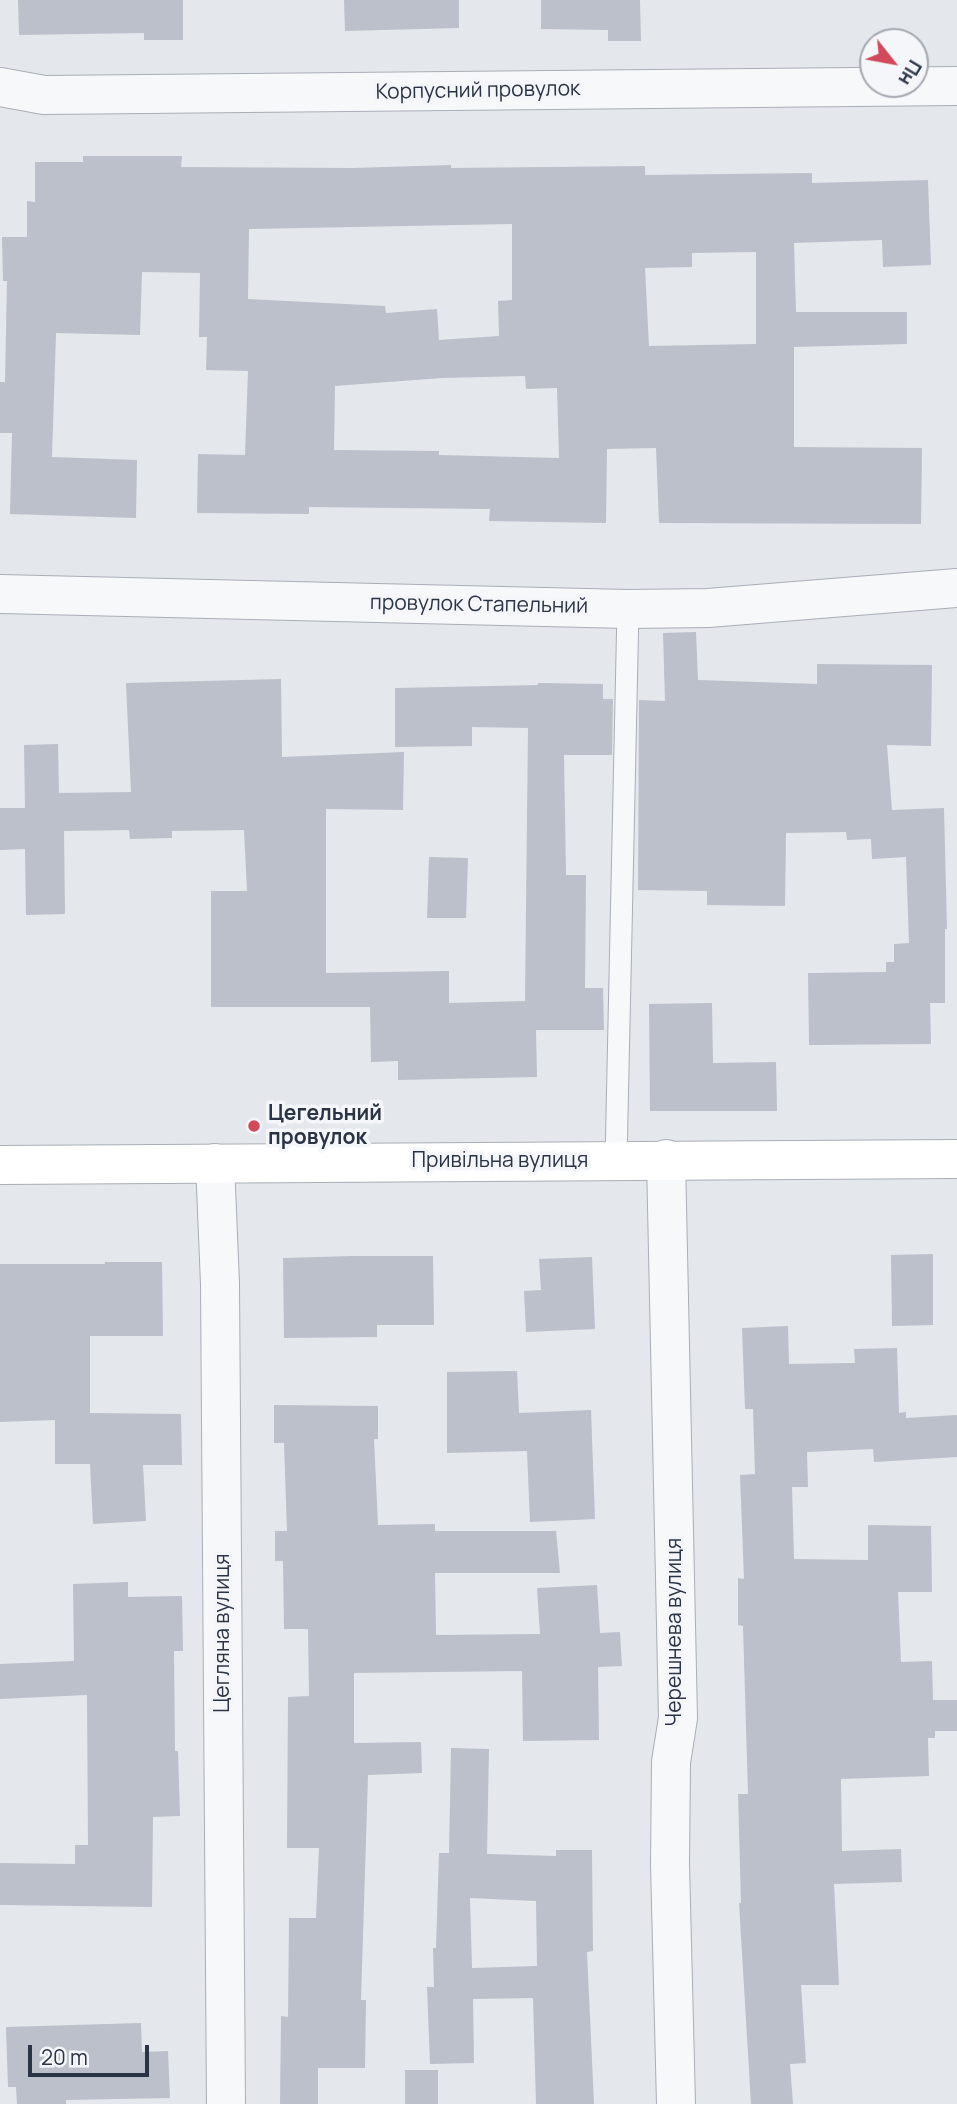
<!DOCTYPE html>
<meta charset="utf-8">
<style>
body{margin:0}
#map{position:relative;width:957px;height:2104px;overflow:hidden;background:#e4e7ec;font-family:Manrope,sans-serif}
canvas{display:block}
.north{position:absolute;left:859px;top:28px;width:70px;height:70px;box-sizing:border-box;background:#f4f6f9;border:2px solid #a4a8b1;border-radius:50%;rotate:121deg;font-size:19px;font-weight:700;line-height:28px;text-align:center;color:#2b3445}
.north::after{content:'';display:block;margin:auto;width:24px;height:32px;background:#d1495b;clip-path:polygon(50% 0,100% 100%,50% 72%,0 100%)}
.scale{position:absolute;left:28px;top:2045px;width:121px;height:32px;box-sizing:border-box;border:4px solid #2b3445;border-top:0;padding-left:9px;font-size:21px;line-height:24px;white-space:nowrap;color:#2b3445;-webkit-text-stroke:5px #f4f6f9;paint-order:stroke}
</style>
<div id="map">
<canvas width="957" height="2104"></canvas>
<div class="north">Пн</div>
<div class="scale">20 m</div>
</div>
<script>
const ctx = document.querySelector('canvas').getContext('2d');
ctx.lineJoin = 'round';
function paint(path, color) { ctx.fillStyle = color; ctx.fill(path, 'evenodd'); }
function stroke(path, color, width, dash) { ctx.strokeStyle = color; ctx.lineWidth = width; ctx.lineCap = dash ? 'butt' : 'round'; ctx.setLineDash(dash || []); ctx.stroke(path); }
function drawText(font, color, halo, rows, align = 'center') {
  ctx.font = font + ' Manrope,sans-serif'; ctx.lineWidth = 7; ctx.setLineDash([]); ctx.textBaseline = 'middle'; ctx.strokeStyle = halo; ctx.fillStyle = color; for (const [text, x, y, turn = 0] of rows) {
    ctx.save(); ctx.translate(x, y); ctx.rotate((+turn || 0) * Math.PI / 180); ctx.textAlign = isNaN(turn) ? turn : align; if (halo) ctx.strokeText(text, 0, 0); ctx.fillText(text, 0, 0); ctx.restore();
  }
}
paint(new Path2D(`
 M18,0H183V40H144V33L19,35Z
 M344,0H459V28L345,31Z
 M541,0H640L641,41H608V30L541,29Z
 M83,156H182L181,167L352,168L451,165V168L645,166V175L812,173V183L928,180L931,265L883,267L882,240L794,243L796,312H907V344L794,347V447L922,448L921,524L659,523L656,448L607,449L606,523L489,521L490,509L309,507V514L197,513L198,454L245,455L248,371L206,370L207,337H199L200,273L142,272L140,335L56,333L52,457L137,460L136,518L10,514L12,433H0V382H5L7,281H3L2,237H27V201L35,202V162H83ZM512,224V300L498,301L499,336L439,340L437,309L386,313L385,306L248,299L249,229ZM756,252V344L649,346L645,268L692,267V253ZM525,376L526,389L557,388L559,458L439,455V451L334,450L335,386L442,378Z
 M696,632L698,680L817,684V664L932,665L931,746L887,745L892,810L944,808L947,929H945V1003H930L931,1044L809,1045L808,973L886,972V962H894V944L909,943L906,857L872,859L871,839L847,840L846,832L786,833L785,906L707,905V891L638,890L639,700L665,701L663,633Z
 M281,679L282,757L404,752L403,810L326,809V973L449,971V1003L525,1001L528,728L472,727V746L395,747V688L538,685V683L603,684V699H613L612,755H564L566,875H586L585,988H603L604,1030H536L537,1077L398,1080V1061L371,1062L370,1007H211V891H247L244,830L172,831V838L130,839L129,830L64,831L65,914L26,915L25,849L0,850V808H25L24,745L58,744L59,793L131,792L126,683Z
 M429,857L468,858L466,918H427Z
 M712,1003L713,1063L776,1062L777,1111H650L649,1004Z
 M933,1254V1325L892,1326L891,1255Z
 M353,1256H433L434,1325H377V1337L284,1338L283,1258Z
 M592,1257L595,1329L526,1332L524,1291L541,1290L539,1259Z
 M105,1262H162L163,1336H90V1413L181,1414L182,1465H143L146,1521L93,1524L90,1464H55V1420L0,1422V1264H105Z
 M788,1326L789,1364L855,1363L854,1349L897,1348L899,1413L906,1412V1418L957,1415V1457L874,1462L873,1449L807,1452L808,1487H792L794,1559L868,1560V1525L931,1526L932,1592H898L901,1662L932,1661L933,1700H957V1731H935V1738H928L929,1776L841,1779L842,1851L901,1849L902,1882L834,1884L839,1985H801L806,2063L790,2064L793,2104H751L739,1903H741L738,1794H748L743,1626L738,1625V1578L744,1579L740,1475L755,1474L753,1409H745L742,1328Z
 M517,1371L519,1413L591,1410L595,1519L530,1522L527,1451L447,1453V1372Z
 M274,1405L378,1406V1439H374L378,1525L435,1524V1531H556L560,1573H435L436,1635L540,1634L537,1588L597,1585L600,1633L620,1632L622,1666L598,1667L599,1740L523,1741L522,1671L354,1673V1743L421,1742L422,1773L368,1775L361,2000H366L365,2068H318V2104H280L281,2016L288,2017L289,1918H316L319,1848H287L288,1697L309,1696L308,1629H284L283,1561H275V1531H287L284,1443H274Z
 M128,1582V1597L182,1596L183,1651H174L175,1751H178L180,1816L153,1817L152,1907L0,1905V1863L75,1864V1845H88L87,1695L0,1699V1664L74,1661L73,1584Z
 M451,1748L489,1749L487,1854L556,1856V1850H592L593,1951L587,1952L594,2104H536L533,1998L473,1999L474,2063L430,2064L427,1987H434L433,1948H436L439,1853H449ZM470,1898L536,1901L537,1966L472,1968Z
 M141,2023L142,2052L168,2051L170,2098L66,2100V2104H17L16,2087H8L6,2027Z
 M405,2070H438V2104H405Z`), '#bbc0ca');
const lane = new Path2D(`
 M616,1161L628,609`);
const street = new Path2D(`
 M0,87L44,95L957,86
 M0,594L628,609L708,608L957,588
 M666,1159L678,1718L671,1762L670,1864L676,2104
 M215,1163L220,1284L226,2104`);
const secondary = new Path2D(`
 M0,1165L957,1159`);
stroke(lane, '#a9aeb7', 23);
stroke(street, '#a9aeb7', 40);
stroke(secondary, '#a9aeb7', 40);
stroke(lane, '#f7f8fa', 21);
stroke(street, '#f7f8fa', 38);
stroke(secondary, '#fff', 38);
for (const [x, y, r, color] of [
 [254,1126,7,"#d1495b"]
]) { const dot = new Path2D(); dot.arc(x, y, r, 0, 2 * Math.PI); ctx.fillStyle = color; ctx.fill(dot); stroke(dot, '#f4f6f9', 2.5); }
drawText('21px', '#2b3445', '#f4f6f9', [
 ["Корпусний провулок",478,91,-1],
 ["провулок Стапельний",479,605,1],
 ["Привільна вулиця",500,1161],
 ["Черешнева вулиця",675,1632,-90],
 ["Цегляна вулиця",223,1633,-90]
]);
drawText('bold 21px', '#2b3445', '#f4f6f9', [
 ["Цегельний",268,1114],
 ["провулок",268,1138]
], 'left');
</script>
